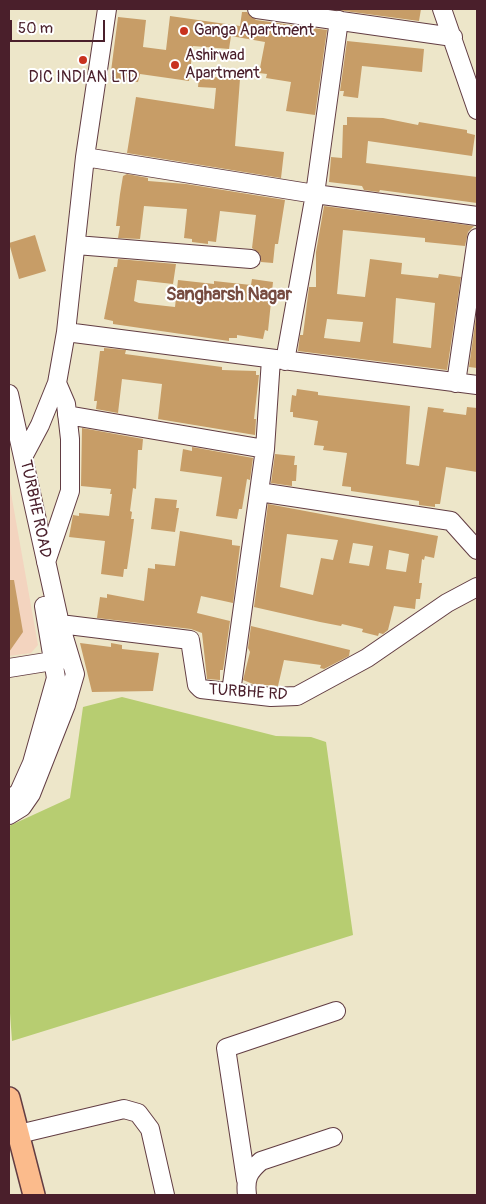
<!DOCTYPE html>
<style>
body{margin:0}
#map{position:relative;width:486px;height:1204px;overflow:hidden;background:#ede6c9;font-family:Pangolin,sans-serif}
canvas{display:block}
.frame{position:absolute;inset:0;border:10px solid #4a1f2b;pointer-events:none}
.scale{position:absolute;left:10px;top:20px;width:95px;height:22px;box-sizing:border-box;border:2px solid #4a1f2b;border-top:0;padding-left:6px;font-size:15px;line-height:18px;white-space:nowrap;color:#4a1f2b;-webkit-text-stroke:4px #fff;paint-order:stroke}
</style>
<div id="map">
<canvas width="486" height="1204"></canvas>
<div class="frame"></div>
<div class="scale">50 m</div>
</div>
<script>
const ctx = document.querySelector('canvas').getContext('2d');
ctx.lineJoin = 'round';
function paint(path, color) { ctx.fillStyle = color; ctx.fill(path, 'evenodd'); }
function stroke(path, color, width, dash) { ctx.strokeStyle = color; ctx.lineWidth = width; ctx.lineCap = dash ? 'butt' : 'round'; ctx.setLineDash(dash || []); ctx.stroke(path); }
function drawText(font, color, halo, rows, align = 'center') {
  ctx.font = font + ' Pangolin,sans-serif'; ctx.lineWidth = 4; ctx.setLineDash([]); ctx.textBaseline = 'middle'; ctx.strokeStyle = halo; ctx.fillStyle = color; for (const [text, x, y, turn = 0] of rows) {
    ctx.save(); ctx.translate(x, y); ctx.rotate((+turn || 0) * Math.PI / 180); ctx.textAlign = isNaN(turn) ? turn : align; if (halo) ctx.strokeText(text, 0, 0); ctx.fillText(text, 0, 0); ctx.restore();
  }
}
paint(new Path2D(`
 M9,482L38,645L31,653L9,656Z`), '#f3d4bf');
paint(new Path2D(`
 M122,697L276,736L311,737L326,742L353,935L12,1041L9,999V826L70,798L83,707Z`), '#b7cd71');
paint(new Path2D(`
 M330,9H421L419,21Z
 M242,12H247L256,20L327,30L315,115L286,111L291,82L266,78L267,74L259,73L265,42L231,36L229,49L193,46L189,81L140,74L138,82L110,79L118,17L146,20L143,47L166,50L170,16L240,26Z
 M347,41L424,49L422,72L362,66L358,98L343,96L344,91H340Z
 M199,76L240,79L235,146L284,152L281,178L127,153L136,97L214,109L216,88L198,87Z
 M347,117L383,118L418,125L419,122L467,130V133L475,135L472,156L368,141L366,163L477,177V203L380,190L379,192L364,190L362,186L329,182L331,157L342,158L343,125H347Z
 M127,174L148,178V181L186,184L285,200L278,244H275L273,263L261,262L260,254L252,248L256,215L220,211L216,242L208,241V244L192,242V239L184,238L187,209L144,206L140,239L118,238L120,226H116L120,194L123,176Z
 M324,206L474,226L468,232L465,246L425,242V238L343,230L337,294L365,297L370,259L402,263L401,274L438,278L439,274L461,277L447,370L298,351L300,335H303L309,287H316V252ZM396,298L435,303L431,348L393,343ZM327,319L363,322L360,342L324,338Z
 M35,235L46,271L19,279L9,243Z
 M118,259L176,264L173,284L137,280L134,301L139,303L175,307L178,280L214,284V281L251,285L252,279L273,282L268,331L265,330L263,339L237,335V338H229V341L113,324V321L104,319L114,267H117Z
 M477,310V368L469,367Z
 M104,348L126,350L125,354L222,367V370L256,371V375H259L254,419H256L255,435L158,419L162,384L122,379L118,413L96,409L97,401H94L100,351H104Z
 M297,389L318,392V395L410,406L406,464L419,466L428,407L444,409L443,412L466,415L467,407L477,408V472L446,467L440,504H435V507L419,505V501L351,491V487L342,486L347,453L323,450L324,446L314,445L318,421L293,417V412H290L292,395L296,396Z
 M82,428L143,439L142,450H138L136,489L133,488L130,511L132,512L131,519H134L132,535L127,569H124L123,577L101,574L105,541L69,537L73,515L79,516V513L109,516L112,494H110L111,489L81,486Z
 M192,447L253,458L250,480L247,479L242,509H239L237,519L216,516L222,477L180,471L183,449L192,451Z
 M275,454L295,456L294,465H297L296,481H292V486L271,483Z
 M155,498L177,500L176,508H179L175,532L151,529Z
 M268,504L438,536L434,558L425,556L424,560L422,559L419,583H422L420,599H416L415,609L394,606L388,630L383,634L379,633L378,636L362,632L363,629L342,624L341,626L320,622L254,607ZM287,534L338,540L333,560L321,558L313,595L280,587ZM353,543L373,546L369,566L349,563ZM389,550L409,554L406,572L386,569Z
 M180,531L232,540V545L240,546L233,603L201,596L197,613L230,621L223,670H220V680L207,679L202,633L191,629L97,618L100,597L107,598V594L144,601L148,568L155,569V564L175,566Z
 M9,580H14L23,632L9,652Z
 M251,626L350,650L349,656L324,669L320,668L321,665L284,660L278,686L253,684L243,680L250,652L248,648Z
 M80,643L111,647V643L122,645V649L159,653L153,691L92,692Z`), '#c79d67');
const minor = new Path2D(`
 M257,9L453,37
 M442,9L477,110
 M85,157L315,194L477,216
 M76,245L251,259
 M66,332L477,385
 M285,361L315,194L339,20
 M456,383L477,238
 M9,394L60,624L75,674L66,705L31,794L22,807L9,815
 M67,415L265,449
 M23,457L40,425L57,383L66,332L85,157L107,9
 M259,492L451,521L477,550
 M46,562L70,491V439L66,404L57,383
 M60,624L190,640L197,685L201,689L271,697L297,696L367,658L447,603L477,587
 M9,668L65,659
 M231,692L265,449L271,359
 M9,801L19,792L32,763L56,678L44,606
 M19,1134L124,1109L138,1113L150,1129L165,1195
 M246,1180L226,1048L336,1011
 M247,1195C245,1179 248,1172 261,1161L333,1137`);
const major = new Path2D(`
 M9,1098L34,1195`);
stroke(minor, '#623d43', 20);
stroke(major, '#623d43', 24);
stroke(minor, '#fff', 18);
stroke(major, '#fbbb8c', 21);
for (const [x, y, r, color] of [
 [184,31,5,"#c8321e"],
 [83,60,5,"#c8321e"],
 [175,65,5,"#c8321e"]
]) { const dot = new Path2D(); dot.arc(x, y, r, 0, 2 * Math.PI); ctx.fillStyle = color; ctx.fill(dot); stroke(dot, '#fff', 2); }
drawText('16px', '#4a1f2b', '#fff', [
 ["Ganga Apartment",194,31],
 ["Ashirwad",185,56],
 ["Apartment",185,74],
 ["DIC INDIAN LTD",83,78,"center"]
], 'left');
drawText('16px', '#4a1f2b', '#fff', [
 ["TURBHE ROAD",35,509,78],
 ["TURBHE RD",248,693,4]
]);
drawText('bold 18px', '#764b40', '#fff', [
 ["Sangharsh Nagar",229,295]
]);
</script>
